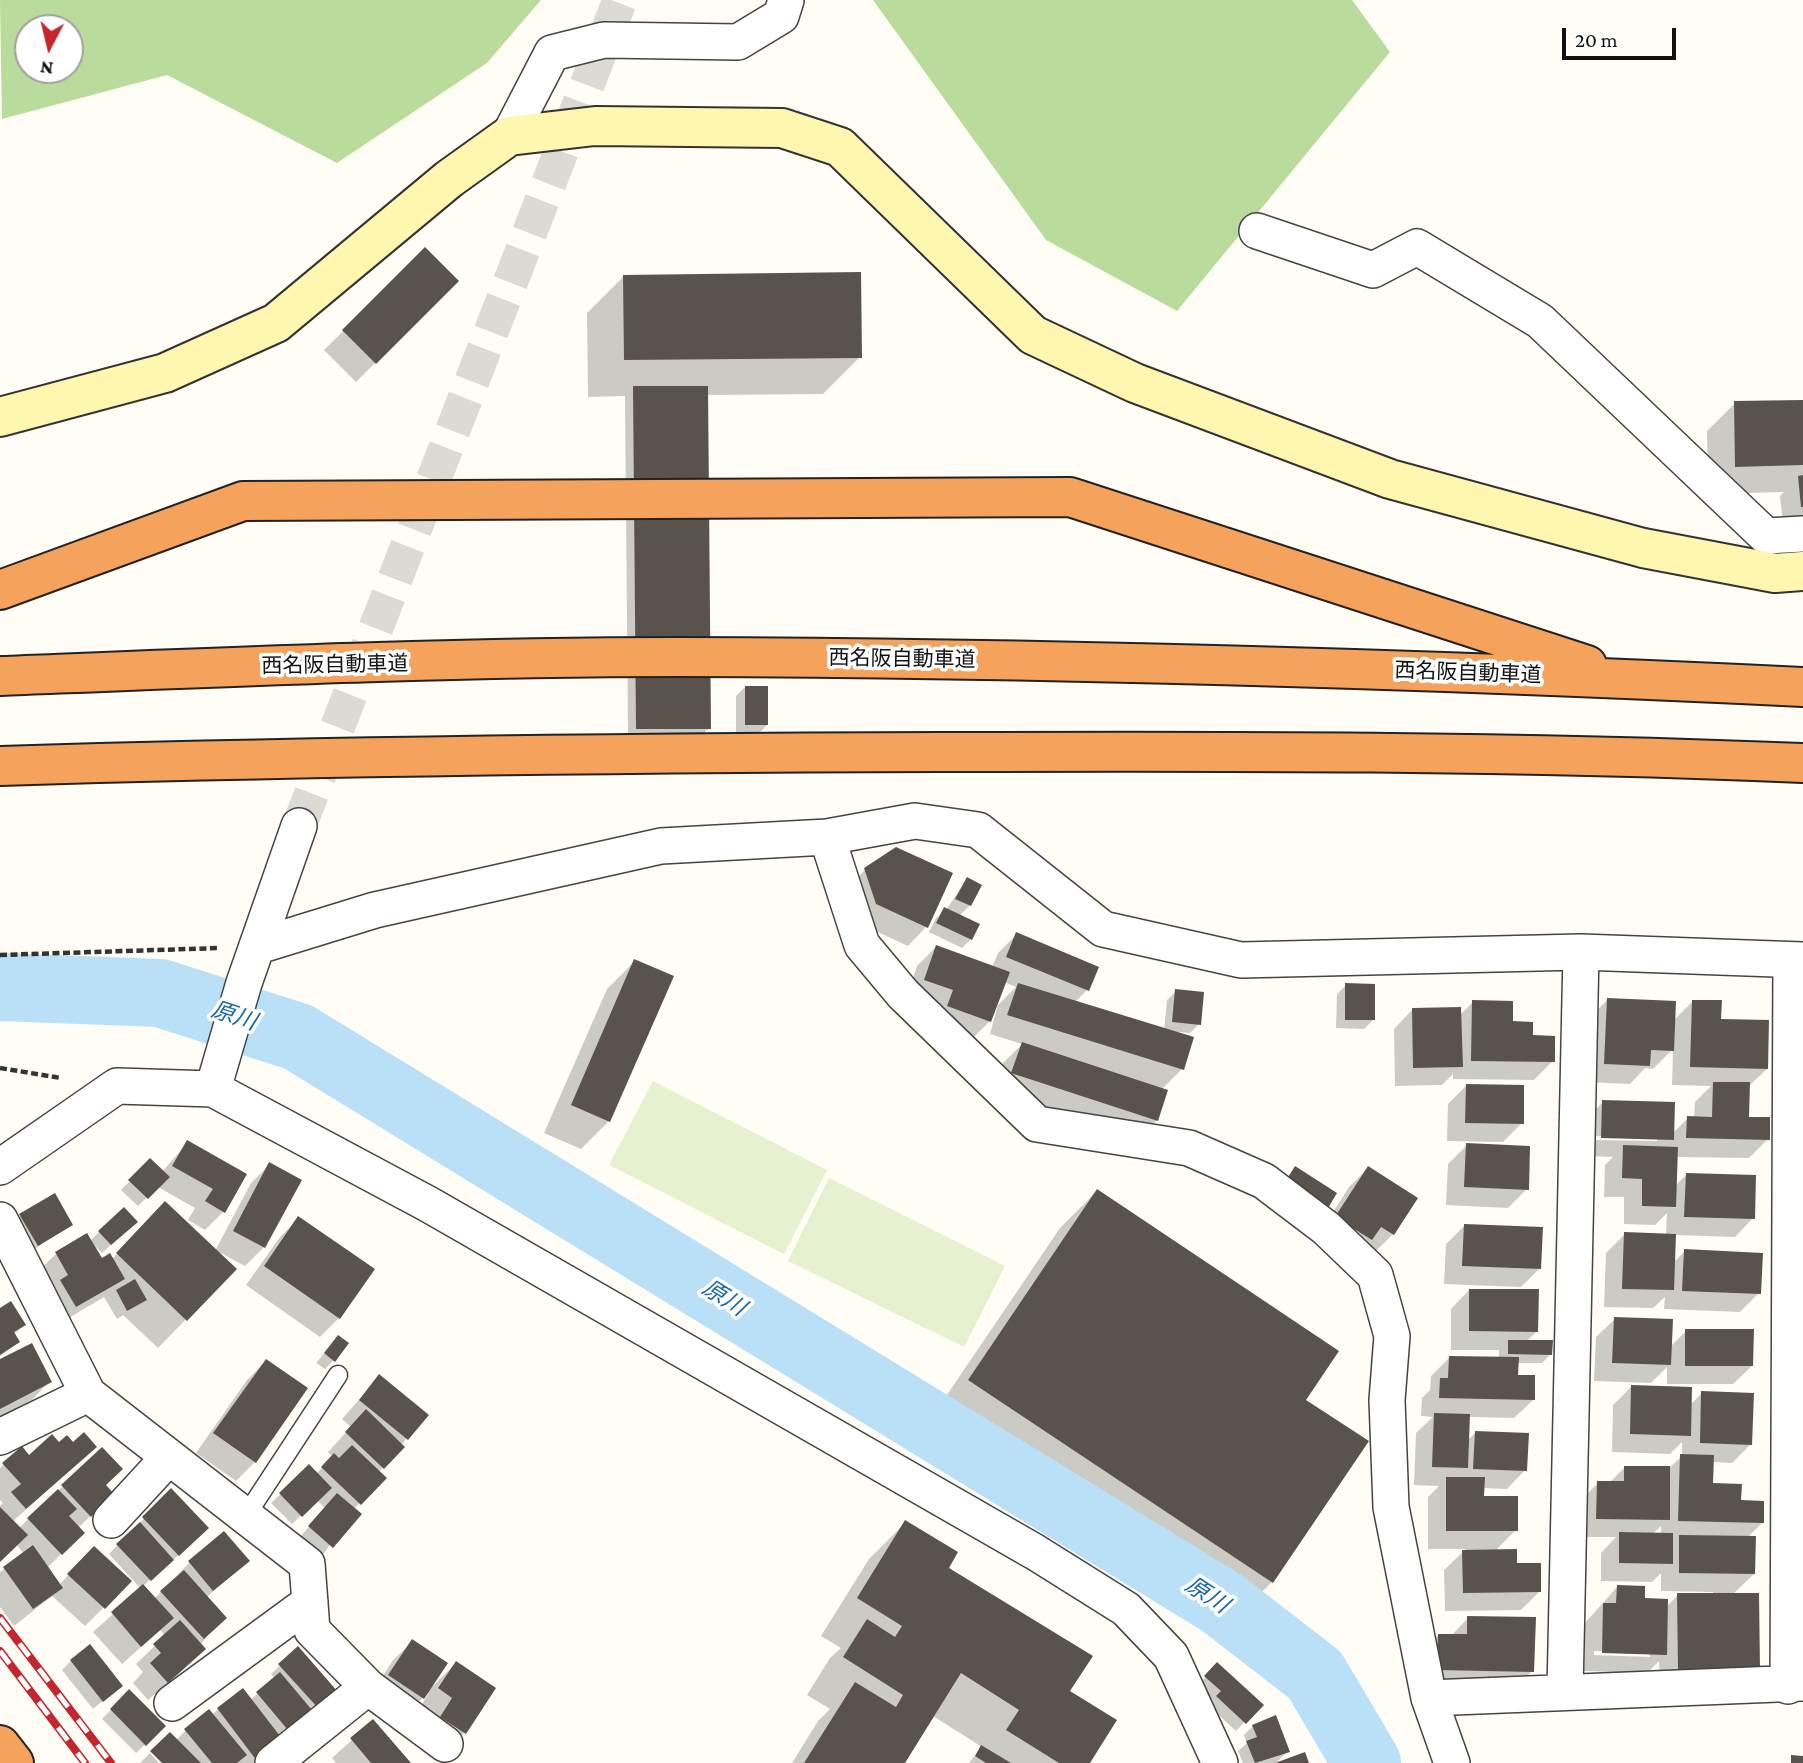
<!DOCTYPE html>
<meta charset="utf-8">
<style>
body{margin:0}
#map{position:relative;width:1803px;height:1763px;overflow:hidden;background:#fffdf5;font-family:"Crimson Pro",serif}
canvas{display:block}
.north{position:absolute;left:14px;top:14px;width:70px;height:70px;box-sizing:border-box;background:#fff;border:2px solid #a0a0a0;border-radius:50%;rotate:187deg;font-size:19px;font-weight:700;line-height:28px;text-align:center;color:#111}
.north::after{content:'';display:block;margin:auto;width:24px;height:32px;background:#c4262e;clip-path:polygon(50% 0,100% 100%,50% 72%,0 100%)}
.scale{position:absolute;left:1562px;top:28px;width:114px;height:32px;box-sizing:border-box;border:4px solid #111;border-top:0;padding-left:9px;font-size:21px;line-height:24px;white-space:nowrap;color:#111;-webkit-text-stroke:5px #fff;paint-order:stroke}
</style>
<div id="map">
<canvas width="1803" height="1763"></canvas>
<div class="north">N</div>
<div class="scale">20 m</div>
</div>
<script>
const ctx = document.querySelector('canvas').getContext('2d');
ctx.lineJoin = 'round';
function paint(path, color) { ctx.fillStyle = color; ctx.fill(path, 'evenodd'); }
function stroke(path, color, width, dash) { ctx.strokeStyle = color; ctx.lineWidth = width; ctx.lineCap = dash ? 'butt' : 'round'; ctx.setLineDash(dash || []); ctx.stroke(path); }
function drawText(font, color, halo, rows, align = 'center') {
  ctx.font = font + ' "Crimson Pro","Noto Sans JP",serif'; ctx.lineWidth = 7; ctx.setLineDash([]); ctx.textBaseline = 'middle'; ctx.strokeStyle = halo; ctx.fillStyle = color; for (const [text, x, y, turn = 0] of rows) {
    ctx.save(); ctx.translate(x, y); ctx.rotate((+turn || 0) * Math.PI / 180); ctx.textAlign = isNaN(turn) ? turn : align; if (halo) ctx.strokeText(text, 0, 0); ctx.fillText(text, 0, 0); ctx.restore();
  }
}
paint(new Path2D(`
 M0,0H541L487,63L337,163L167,75L2,119ZM70,28V70H28V28Z
 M873,0H1352L1390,52L1177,311L1046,240Z`), '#b9dc9c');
paint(new Path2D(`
 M653,1081L827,1170L784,1254L609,1165Z
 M829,1178L1005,1266L964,1347L788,1261Z`), '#e6f2cf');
paint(new Path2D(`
 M425,250L457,281L356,382L324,350Z
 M624,276L860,357L823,394L706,395L709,728L700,737H628L625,396L588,397L587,313Z
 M1803,401V540L1785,541L1780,496L1784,492L1708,494L1707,431L1735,403Z
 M745,687L767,725L758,734L736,733V696Z
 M865,870L926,927L908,946L858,923L846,888Z
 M967,879L970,905L959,916L971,939L962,948L929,932L936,918L946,910Z
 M1017,934L1087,990L1075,1002L1164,1030L1167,1000L1176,991L1199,1024L1190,1033L1178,1032L1182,1069L1161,1090L1166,1091L1156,1121L1137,1139L993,1092L1003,1063L1022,1044L990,1034L998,1005L1016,987L1004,982L990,1021L971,1040L906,998L917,966L936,947L992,968L998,953Z
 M635,961L609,1121L581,1149L544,1133L607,989Z
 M1346,985L1373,1020L1364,1029L1336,1028L1337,994Z
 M1607,1000L1674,1020L1692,1002L1719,1020L1767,1069L1748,1087L1747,1119L1768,1139L1749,1158L1676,1157L1675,1186L1686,1175L1753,1218L1735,1237L1674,1235L1673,1263L1685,1251L1759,1293L1740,1312L1664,1309L1665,1297L1653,1308L1604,1307L1606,1253L1625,1234L1666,1235L1667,1213L1655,1225L1624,1224V1197H1604L1605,1165L1613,1157L1583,1156L1584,1121L1603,1102L1673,1133L1688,1118H1694L1695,1102L1711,1086L1672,1085L1673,1049L1653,1069L1645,1068L1630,1084L1586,1082L1589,1019ZM1593,1136L1657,1138V1141L1592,1140Z
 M1473,1002L1531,1037L1553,1061L1534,1080L1453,1079V1074L1442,1085L1395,1086L1394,1029L1412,1010L1460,1015Z
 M1466,1086L1522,1123L1503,1142L1447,1141L1448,1104Z
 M188,1142L245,1174L223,1212L205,1230L188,1220L195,1208L158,1187L138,1206L121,1190L150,1161L162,1172Z
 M1467,1145L1527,1189L1508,1208L1446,1205L1448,1164Z
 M269,1165L264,1247L245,1266L217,1251L235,1269L158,1348L123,1315L117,1319L104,1297L57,1325L37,1272L56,1254L86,1236L90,1241L99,1232L126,1231L102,1253L93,1244L101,1261L112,1259L138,1232L215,1251L251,1183Z
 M1368,1168L1393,1234L1374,1253L1318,1236L1349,1187Z
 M1097,1191L1304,1400L1367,1442L1272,1582L1235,1619L932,1417L1060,1228Z
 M20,1216L71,1224L29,1253L11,1224Z
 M299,1218L373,1269L339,1318L320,1337L246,1285L280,1237Z
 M1465,1225L1540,1268L1521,1287L1444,1284L1446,1244Z
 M1469,1290L1537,1331L1526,1342L1551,1354L1542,1363H1517L1516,1376L1533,1400L1514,1418L1468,1417L1467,1441L1476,1432L1525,1470L1507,1489L1483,1488V1498L1516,1530L1495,1551L1516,1565L1540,1591L1521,1610L1445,1611L1444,1570L1466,1549H1428V1497L1439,1486L1414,1485L1416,1433L1433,1417L1421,1416L1422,1398L1430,1390L1431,1376L1449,1358H1499V1350H1451V1309Z
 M0,1310L23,1325L14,1335L18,1342L0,1356Z
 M1615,1319L1670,1347L1686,1331L1752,1366L1733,1384H1667V1367L1651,1383L1594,1381L1596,1337Z
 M338,1337L334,1360L325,1369L316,1363Z
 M0,1361L50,1381L32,1400L0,1417Z
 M266,1361L255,1462L236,1481L196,1453L247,1380Z
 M380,1376L407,1438L378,1473L384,1478L354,1509L323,1555L301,1536L325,1508L317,1500L292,1524L271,1503L309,1467L316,1474L333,1457L328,1452L351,1427L342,1419Z
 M1632,1386L1690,1405L1702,1393L1751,1444L1732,1463L1712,1462L1711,1484L1739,1502L1763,1522L1747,1538L1754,1574L1732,1595L1758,1668L1660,1688L1659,1661L1647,1673L1584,1671L1585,1623L1617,1587L1666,1607L1678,1595H1713V1592L1661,1591V1573L1652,1582L1601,1581V1553L1616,1537H1578L1579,1502L1598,1483H1609L1625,1467L1669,1468L1682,1456V1442L1670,1454L1612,1452L1613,1405ZM1661,1526V1534H1653ZM1594,1651L1650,1653V1657L1594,1655Z
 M22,1449L29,1457L76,1465L12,1522L19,1528L102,1449L104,1485L112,1495L78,1528L82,1533L47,1568L59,1585L94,1548L104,1607L85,1626L52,1596L14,1626L0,1607V1572L24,1554L16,1544L0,1560V1506L3,1503L0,1500V1468Z
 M171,1491L188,1547L143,1586L154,1599L189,1563L224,1533L247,1560L206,1598V1637L185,1668L148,1700L133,1683L143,1672L136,1664L165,1636L160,1630L122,1664L93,1632L141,1589L109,1554Z
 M906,1522L1068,1692L1088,1763H969L982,1747L933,1716L903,1763H792L818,1721L830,1709L807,1695L830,1658L841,1648L821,1636L869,1559Z
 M1468,1618L1532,1671L1514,1690L1419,1688L1420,1654L1439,1635L1451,1636Z
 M412,1642L431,1688L456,1663L464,1733L446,1752L420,1708L429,1692L404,1716L371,1695L393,1660Z
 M298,1649L336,1691L257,1763H164L176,1740L185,1731L209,1711L212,1715L218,1709L250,1700L275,1679L271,1674Z
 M71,1661L121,1686L93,1709L62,1670Z
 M1217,1665L1261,1705L1236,1731L1209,1706L1213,1701L1197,1686Z
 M129,1691L164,1726L136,1753L102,1719Z
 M373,1721L409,1763H336L332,1758Z
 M1253,1726L1288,1751L1276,1763H1243L1238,1751L1247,1743L1244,1735Z
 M150,1753L159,1763H140Z`), '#0003');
stroke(new Path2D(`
 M0,987L160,993L298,1037L1222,1603L1315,1675L1367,1763`), '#b9e0f7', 68);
paint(new Path2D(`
 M425,247L459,281L376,364L342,330Z
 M861,272L862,358L624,360L623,275Z
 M633,386H708L711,729H636Z
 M1803,400V465L1735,467L1734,401Z
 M1803,475V507H1801L1798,476Z
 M745,686H768V725H745Z
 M896,847L953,873L928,928L876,904L864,868Z
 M967,877L982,885L971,906L955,899Z
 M944,907L980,924L972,940L936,923Z
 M1016,932L1099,967L1089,991L1006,957Z
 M936,945L1010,972L991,1022L947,1006L953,990L924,980Z
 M634,959L674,976L610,1122L571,1105Z
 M1018,983L1194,1037L1184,1070L1007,1015Z
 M1345,983L1375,984V1020H1345Z
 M1175,989L1204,992L1201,1025L1172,1022Z
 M1607,998L1676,1001L1674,1051L1651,1050L1650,1066L1604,1064Z
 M1472,1000L1513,1001V1021L1533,1022V1035L1555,1036V1062L1471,1061Z
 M1692,1000H1722L1721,1019L1769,1020L1768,1069L1690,1067Z
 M1461,1007L1463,1067L1413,1068L1412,1008Z
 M1022,1042L1168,1090L1158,1121L1011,1073Z
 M1713,1082H1750L1749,1117H1770V1140L1686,1138L1687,1116L1712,1117Z
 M1466,1084L1524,1085V1124L1465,1123Z
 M1602,1100L1675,1102L1674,1140L1601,1138Z
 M187,1140L247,1174L225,1213L205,1201L213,1189L172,1166Z
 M1466,1143L1530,1146L1529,1190L1464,1187Z
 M1623,1145L1678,1147L1676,1207L1642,1206V1179L1622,1178Z
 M150,1158L170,1177L148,1199L128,1180Z
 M269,1162L302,1180L265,1248L233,1231Z
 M1295,1166L1337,1193L1325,1213L1282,1187Z
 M1368,1166L1418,1198L1394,1235L1381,1227L1372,1240L1335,1217Z
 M1686,1173L1756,1175L1755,1219L1684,1217Z
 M1097,1189L1339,1351L1306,1400L1369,1441L1273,1583L968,1380Z
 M55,1193L73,1225L38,1246L19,1214Z
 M165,1201L237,1269L187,1321L116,1253Z
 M124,1207L138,1222L111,1245L98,1231Z
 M298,1216L375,1269L340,1319L264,1266Z
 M1464,1224L1543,1227L1541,1269L1462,1266Z
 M1624,1232L1676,1234L1674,1290L1622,1289Z
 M87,1233L102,1258L110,1253L125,1279L76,1307L60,1280L68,1275L55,1252Z
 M1684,1249L1763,1253L1761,1294L1682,1291Z
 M135,1279L147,1300L127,1311L116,1290Z
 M1469,1289H1539L1538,1332L1469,1331Z
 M11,1301L26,1325L14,1332L20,1342L0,1355V1308Z
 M1614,1317L1673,1319L1671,1365L1612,1363Z
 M1685,1329H1754L1753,1366H1685Z
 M338,1335L349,1343L335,1362L324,1353Z
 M1508,1340H1553L1552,1355L1508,1354Z
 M32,1343L52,1382L0,1409V1359Z
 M1449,1356L1519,1357L1518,1375H1535V1400L1439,1398L1440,1378H1448Z
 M266,1359L308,1388L256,1463L213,1433Z
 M379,1374L429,1415L408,1440L359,1400Z
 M1631,1385L1692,1387L1691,1436L1630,1434Z
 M1701,1391L1754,1393L1752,1445L1700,1443Z
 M366,1409L405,1447L384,1469L345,1432Z
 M1434,1413L1470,1414L1468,1468L1432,1467Z
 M1475,1431L1529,1433L1527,1471L1473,1469Z
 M84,1432L97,1447L26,1509L11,1492L21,1484L2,1463L22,1446L29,1455L52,1434L59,1442L67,1435L73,1442Z
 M352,1445L387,1478L361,1505L321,1467L334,1453L339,1458Z
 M102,1447L123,1469L106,1485L115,1495L91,1517L61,1485Z
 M1680,1454L1714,1455L1713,1483L1742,1484L1741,1500L1764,1501V1523L1678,1521Z
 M309,1464L332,1488L302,1517L279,1493Z
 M1624,1466H1670V1520L1596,1519L1597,1481H1624Z
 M1446,1477H1485L1484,1496H1518V1531H1446Z
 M171,1488L209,1528L179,1556L142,1517Z
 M58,1489L77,1509L69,1516L85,1533L62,1555L27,1518Z
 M337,1493L362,1514L333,1548L308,1526Z
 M0,1507L28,1535L0,1562Z
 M905,1520L958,1552L949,1568L1093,1656L1070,1691L1117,1720L1090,1763H1059L1006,1730L1019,1710L961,1673L905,1763H804L855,1682L896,1707L903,1695L843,1657L867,1619L895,1637L902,1626L857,1598Z
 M140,1522L174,1560L151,1581L116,1544Z
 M224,1531L250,1561L213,1591L188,1561Z
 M1619,1532L1673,1533V1564L1619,1563Z
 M1679,1535L1756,1536L1755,1574L1679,1573Z
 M33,1545L63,1588L33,1609L3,1567Z
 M94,1546L132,1581L105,1609L67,1574Z
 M1517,1549V1563H1541V1592L1463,1593L1462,1550Z
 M184,1570L227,1618L204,1639L160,1591Z
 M143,1584L174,1618L141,1647L111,1612Z
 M1617,1585L1645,1586V1598L1668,1599L1667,1655L1602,1653L1603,1603H1616Z
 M1677,1593H1759L1760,1669H1678Z
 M1467,1616L1536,1617L1534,1672L1437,1670L1438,1634H1467Z
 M180,1620L206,1649L168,1683L150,1663L161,1653L153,1644Z
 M412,1639L448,1663L424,1699L388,1675Z
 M90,1644L123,1686L103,1702L70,1660Z
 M298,1646L338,1692L319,1709L278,1664Z
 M456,1661L496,1688L466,1734L440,1717L452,1698L438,1688Z
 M1217,1662L1264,1705L1246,1724L1216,1696L1221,1691L1204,1676Z
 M280,1672L317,1716L293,1736L256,1692Z
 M243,1688L283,1740L257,1761L217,1708Z
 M129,1689L166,1726L146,1746L110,1709Z
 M209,1709L247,1755L237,1763H212L184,1729Z
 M1276,1715L1290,1752L1255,1763L1246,1741L1257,1737L1252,1725Z
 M373,1719L411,1763H371L350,1738Z
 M170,1732L201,1763H162L150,1751Z
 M981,1745L1011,1763H986L975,1756Z
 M1305,1752L1309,1763H1275Z
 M1791,1755L1803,1756V1763H1791Z`), '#5a524d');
stroke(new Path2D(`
 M299,826L620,0`), '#dbdad3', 35, [35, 18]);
const lane = new Path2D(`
 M245,1517L338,1375`);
const street = new Path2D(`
 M509,136L552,53L604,40L738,42L781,16L786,0
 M1257,231L1373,270L1417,247L1540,321L1766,536L1803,534
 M827,837L862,945L903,994L1037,1124L1189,1148L1264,1181L1326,1228L1375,1275L1392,1336L1387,1400L1391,1507L1429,1698L1452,1763
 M258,946L375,910L661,846L827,837L915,821L978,830L1103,929L1241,960L1581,952L1803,960
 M213,1089L244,983L299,826
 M0,1167L117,1086L213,1089L428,1204L1035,1552L1126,1609L1171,1656L1220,1763
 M0,1220L88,1394L307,1564L312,1630L368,1687L445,1744
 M0,1437L88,1394
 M111,1520L169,1457
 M1788,1686L1791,960
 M1565,1691L1581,952
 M1429,1698L1803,1683
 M172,1703L310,1602
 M273,1763L368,1687`);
const secondary = new Path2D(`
 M0,417L165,373L276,323L449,179L509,136L595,126L782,128L840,147L1033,335L1135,383L1390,479L1643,548L1775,573L1803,571`);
const highway = new Path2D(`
 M0,590L243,501L1070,497L1587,665
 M0,676C226,667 453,657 680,657C1054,658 1429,669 1803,687
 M0,766C314,756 628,753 942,752C1229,751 1516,751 1803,763
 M0,1745L14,1763`);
stroke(lane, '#444', 21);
stroke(street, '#444', 38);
stroke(secondary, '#333', 42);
stroke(highway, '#222', 42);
stroke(new Path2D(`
 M0,955L219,948
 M0,1068L61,1078`), '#333', 4.5, [7, 3.5]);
stroke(lane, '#fff', 18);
stroke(street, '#fff', 35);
stroke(secondary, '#fff6b0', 38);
stroke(highway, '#f5a25d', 38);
const rail = new Path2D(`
 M0,1618L111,1763
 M0,1651L85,1763`);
stroke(rail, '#c4262e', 8);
stroke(rail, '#fff', 5, [16]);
drawText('21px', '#111', '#fff', [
 ["西名阪自動車道",902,659,1],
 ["西名阪自動車道",335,665,-1],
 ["西名阪自動車道",1468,673,2]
]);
drawText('italic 23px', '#1768a6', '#fff', [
 ["原川",234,1016,18],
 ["原川",724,1298,32],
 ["原川",1207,1595,33]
]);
</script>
